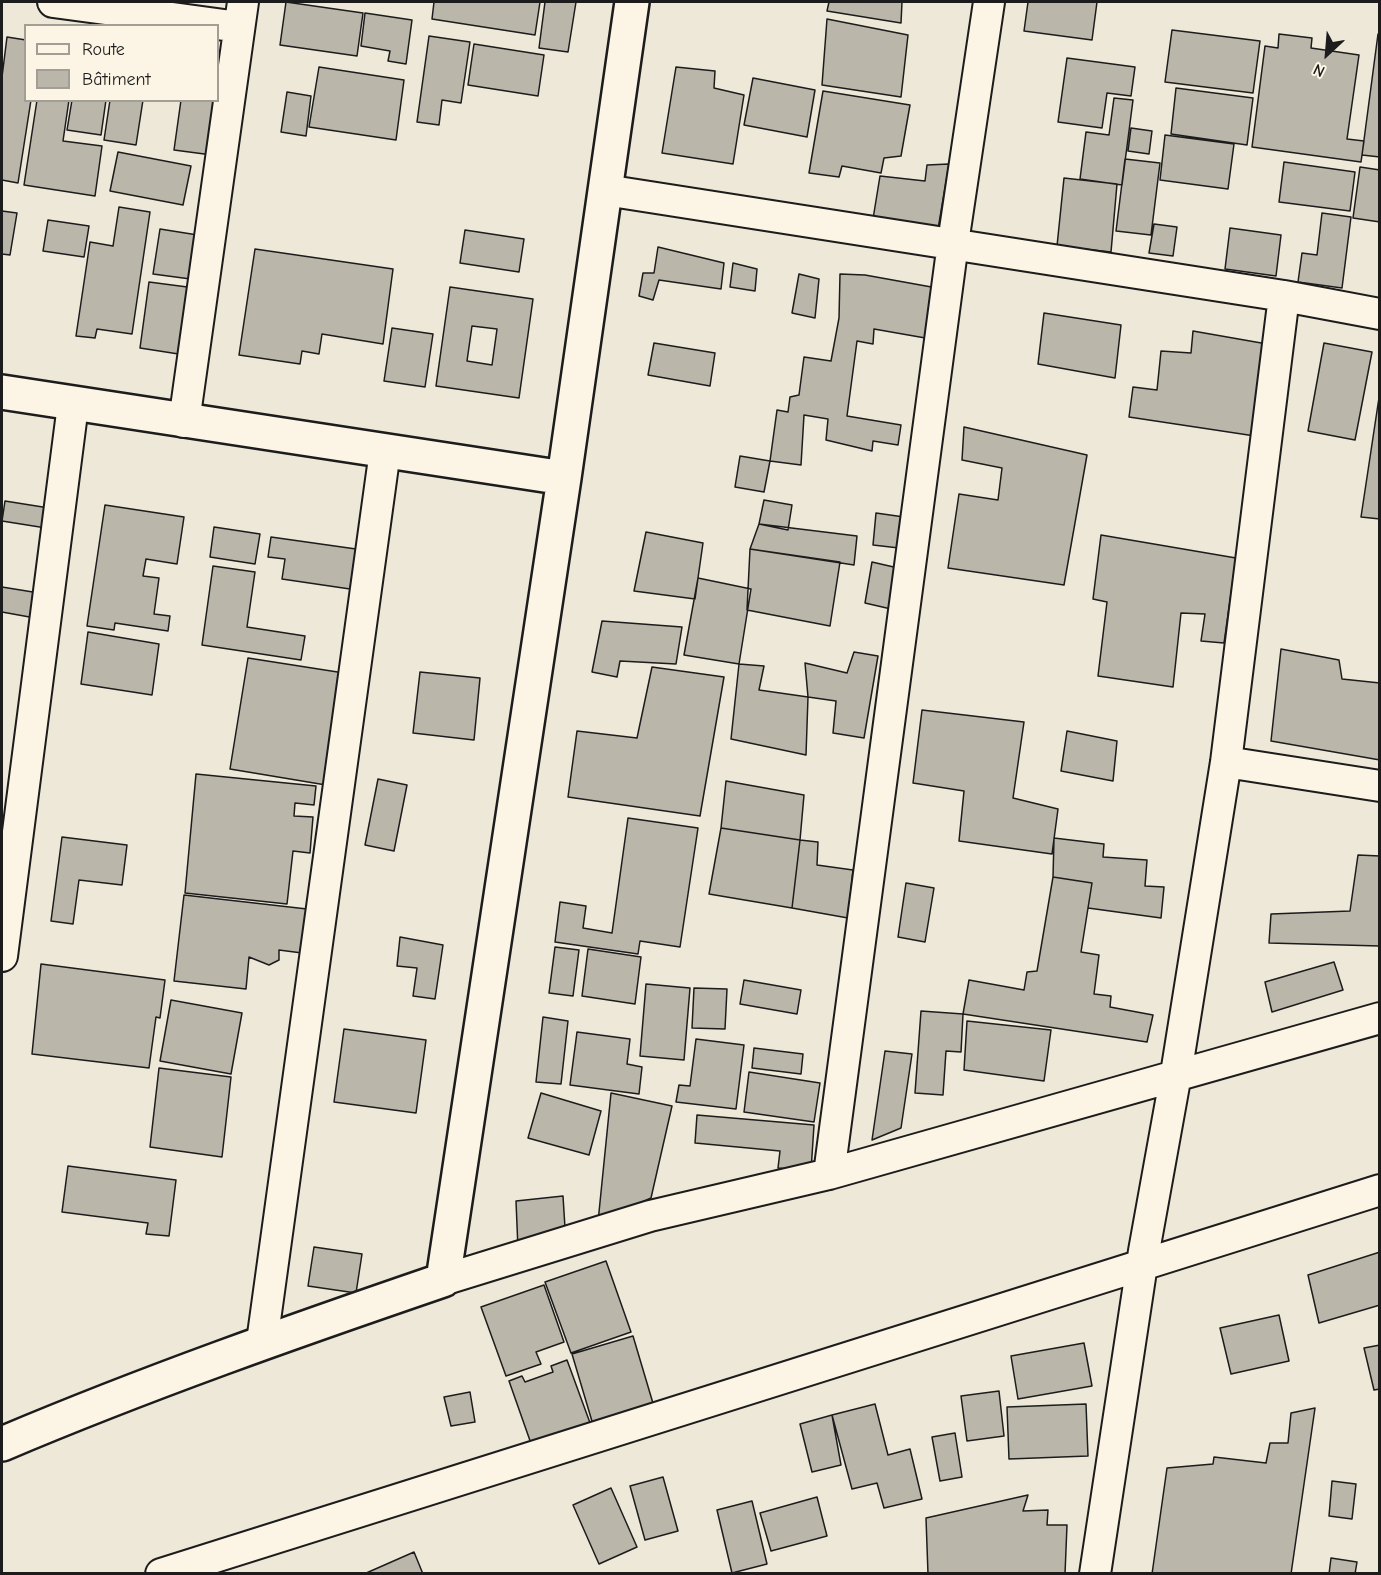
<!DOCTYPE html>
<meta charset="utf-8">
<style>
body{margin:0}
#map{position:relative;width:1381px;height:1575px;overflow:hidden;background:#eee8d9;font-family:"Comic Neue",sans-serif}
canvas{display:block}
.frame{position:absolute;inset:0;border:3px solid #1c1c1c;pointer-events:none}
.legend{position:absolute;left:24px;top:24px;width:195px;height:78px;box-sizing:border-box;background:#fcf5e5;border:2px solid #a29e95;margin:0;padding:8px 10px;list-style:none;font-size:18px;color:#1c1c1c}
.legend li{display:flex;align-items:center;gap:12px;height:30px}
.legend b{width:30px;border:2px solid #a29e95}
.north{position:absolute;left:1297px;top:24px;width:60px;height:60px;-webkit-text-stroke:4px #fcf5e5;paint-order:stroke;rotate:206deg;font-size:16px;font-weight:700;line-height:24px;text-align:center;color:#1c1c1c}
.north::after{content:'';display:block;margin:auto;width:21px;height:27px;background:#1c1c1c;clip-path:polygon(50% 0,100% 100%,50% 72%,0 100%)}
</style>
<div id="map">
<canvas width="1381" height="1575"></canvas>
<div class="frame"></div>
<ul class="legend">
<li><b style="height:8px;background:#fcf5e5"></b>Route</li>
<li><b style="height:16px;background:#bab6aa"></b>Bâtiment</li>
</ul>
<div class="north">N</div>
</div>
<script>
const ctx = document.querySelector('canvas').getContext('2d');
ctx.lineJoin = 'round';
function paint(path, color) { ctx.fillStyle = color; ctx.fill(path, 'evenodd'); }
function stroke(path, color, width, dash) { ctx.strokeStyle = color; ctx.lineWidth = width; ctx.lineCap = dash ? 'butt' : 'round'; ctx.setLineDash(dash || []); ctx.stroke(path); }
const building = new Path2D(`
 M286,2L363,13L357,56L280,45Z
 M434,2H540L535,35L432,19Z
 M545,2H576L568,52L539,48Z
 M829,2H902L901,23L827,11Z
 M1028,2H1097L1092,40L1024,31Z
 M365,13L412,20L406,64L388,61L390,51L361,46Z
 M827,19L908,35L901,97L822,85Z
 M1172,30L1260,41L1253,93L1165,82Z
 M1279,34L1312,38L1311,48L1359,55L1347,139L1364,141L1361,162L1252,147L1265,46L1278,48Z
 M1378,34H1380V157L1362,155Z
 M429,36L470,42L461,103L442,100L439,125L417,122Z
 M7,37L26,40V100H31L18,183L2,180V77Z
 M474,44L544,55L538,96L468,85Z
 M1067,58L1135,67L1131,96L1107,93L1102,128L1058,122Z
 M319,67L404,80L396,140L309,127Z
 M676,67L715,71L714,88L744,95L733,164L662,153Z
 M218,70L225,71L212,155L174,150L181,100H218Z
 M753,78L815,90L807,137L744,125Z
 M1176,88L1253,98L1247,145L1171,134Z
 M823,91L910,105L901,156L884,158L881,173L842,166L839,177L809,173Z
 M287,92L311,96L306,136L281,132Z
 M1114,98L1133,100L1122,185L1080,179L1086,132L1109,135Z
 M37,100H69L63,141L102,146L95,196L24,185Z
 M72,100H106L101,135L67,130Z
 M110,100H143L136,145L104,140Z
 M1131,128L1152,131L1149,154L1128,151Z
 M1165,135L1234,144L1228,189L1160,180Z
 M118,152L191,166L183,205L110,191Z
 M1125,159L1160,163L1151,235L1116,231Z
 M1284,162L1355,172L1350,211L1279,202Z
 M949,164L937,235L872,225L880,176L925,181L927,165Z
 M1360,167L1380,170V222L1353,218Z
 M1064,178L1117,184L1111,252L1057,246Z
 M119,207L150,212L132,334L97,329L95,338L76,336L90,242L113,246Z
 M2,211L17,213L10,255L2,254Z
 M1322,213L1351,217L1342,288L1298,282L1302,253L1317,255Z
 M48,220L89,226L84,257L43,251Z
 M1154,224L1177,227L1173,256L1149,253Z
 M1230,228L1281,235L1276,276L1225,269Z
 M160,229L204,236L198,280L153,274Z
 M465,230L524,239L519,272L460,263Z
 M658,247L724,263L721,289L659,280L653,300L639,296L643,273H654Z
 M255,249L393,269L383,344L322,334L319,354L302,351L300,364L239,355Z
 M733,263L757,269L755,291L730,287Z
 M799,274L819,279L815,318L792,313Z
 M840,274L865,275L937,288L931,339L874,329L873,344L857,341L847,416L901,425L898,445L873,441L872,451L826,440L828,419L804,415L801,465L770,461L777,410L788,412L790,397L799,395L804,357L831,361L839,318Z
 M149,282L195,288L185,355L140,348Z
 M450,287L533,299L519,398L436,386ZM472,326L497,329L492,365L467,361Z
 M1044,313L1121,325L1115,378L1038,364Z
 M392,328L433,334L425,387L384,381Z
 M1193,331L1267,344L1255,436L1129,417L1133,387L1157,390L1161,351L1191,353Z
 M654,343L715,353L710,386L648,375Z
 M1324,343L1372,352L1355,440L1308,431Z
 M1380,391V519L1361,517Z
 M964,427L1087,455L1064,585L948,568L959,494L998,500L1002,468L962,460Z
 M740,456L770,461L764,492L735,487Z
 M764,500L792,505L788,530L759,524Z
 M5,501L49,508L46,528L2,521Z
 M105,505L184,517L177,564L146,559L143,576L159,578L154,614L170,616L168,631L115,623L114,630L87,626Z
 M876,513L904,517L899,548L873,545Z
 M759,524L857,536L854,565L750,549Z
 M214,527L260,534L255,564L210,557Z
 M646,532L703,543L695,599L634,591Z
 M1101,535L1236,558L1224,643L1201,641L1205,614L1181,613L1173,687L1098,676L1107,602L1093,599Z
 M271,537L356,549L350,589L282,579L285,559L268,557Z
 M750,549L840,562L830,626L747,610Z
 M872,562L898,568L891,609L865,603Z
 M213,566L255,572L247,627L305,636L301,660L202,645Z
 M698,578L751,589L739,664L684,655Z
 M2,587L39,593L35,618L2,612Z
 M602,621L682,627L676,664L620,661L617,677L592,672Z
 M88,632L159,644L152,695L81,684Z
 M1281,649L1339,660L1342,679L1380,683V760L1271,741Z
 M854,652L878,656L864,738L833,733L836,701L808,697L805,663L847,673Z
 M248,658L344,673L326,785L230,769Z
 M739,664L764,666L759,690L808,697L806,755L731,739Z
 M652,667L724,677L700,816L568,797L577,731L637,738Z
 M420,672L480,678L474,740L413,733Z
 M922,710L1024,722L1013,798L1058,809L1052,854L959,841L964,791L913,783Z
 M1067,731L1117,741L1113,781L1061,771Z
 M196,774L316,786L314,805L295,803L294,816L313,817L310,853L293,851L287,904L185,893Z
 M378,779L407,785L394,851L365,845Z
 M726,781L804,795L800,840L721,828Z
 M628,818L698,828L680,947L640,941L638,954L555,942L560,902L586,906L583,928L612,933Z
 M721,828L800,840L792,908L709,894Z
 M62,837L127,845L122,885L79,880L73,924L51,921Z
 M1054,838L1104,844L1103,857L1147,860L1145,886L1164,887L1161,918L1088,908L1092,883L1053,877Z
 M800,840L818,842L817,865L853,870L848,918L792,908Z
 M1358,855L1380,856V946L1269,943L1271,914L1350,911Z
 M1053,877L1092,883L1081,952L1099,955L1094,994L1111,996L1110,1007L1153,1015L1147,1042L963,1014L969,980L1024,990L1027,972L1037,971Z
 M906,883L934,888L925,942L898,937Z
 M184,895L307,909L302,953L279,950V960L269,965L249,957L246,989L174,981Z
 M400,937L443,945L435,999L413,996L417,968L397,966Z
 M555,947L579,950L573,996L549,993Z
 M588,949L641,957L635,1004L582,996Z
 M1334,962L1343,990L1272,1012L1265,982Z
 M41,964L165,980L160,1018L156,1017L149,1068L32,1054Z
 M744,980L801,990L797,1014L740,1004Z
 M646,984L690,988L684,1060L640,1056Z
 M694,988L727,989L725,1029L692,1028Z
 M171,1000L242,1013L231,1074L160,1061Z
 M921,1011L963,1014L961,1052L946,1051L943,1095L915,1093Z
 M543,1017L568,1021L561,1084L536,1082Z
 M967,1021L1051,1030L1044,1081L964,1070Z
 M344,1029L426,1040L416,1113L334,1102Z
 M577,1032L630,1039L627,1064L642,1067L639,1094L570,1085Z
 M696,1039L744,1045L736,1109L676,1102L679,1085L690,1086Z
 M754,1048L803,1054L801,1074L752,1068Z
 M885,1051L912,1054L901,1128L872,1140Z
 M159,1068L231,1077L222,1157L150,1147Z
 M749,1072L820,1083L814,1122L744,1112Z
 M541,1093L601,1111L589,1155L528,1138Z
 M611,1093L672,1106L651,1198L598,1222Z
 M697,1115L814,1125L811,1171L778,1168L780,1151L695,1143Z
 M68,1166L176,1180L169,1236L146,1234L148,1223L62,1212Z
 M563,1196L565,1228L518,1249L516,1201Z
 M314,1247L362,1254L356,1293L308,1286Z
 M1380,1252V1305L1319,1323L1308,1275Z
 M606,1261L631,1332L571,1353L545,1282Z
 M544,1285L564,1342L536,1352L541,1364L506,1376L481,1307Z
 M1279,1315L1289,1361L1231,1374L1220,1328Z
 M633,1336L655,1410L594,1428L572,1354Z
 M1084,1343L1092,1386L1018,1399L1011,1356Z
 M1380,1345V1389L1374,1390L1364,1348Z
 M567,1360L593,1431L534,1452L509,1381L522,1376L525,1382L553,1372L551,1366Z
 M999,1391L1004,1436L967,1441L961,1396Z
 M470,1392L475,1422L451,1426L444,1397Z
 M875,1404L888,1455L910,1449L922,1499L884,1508L877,1483L852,1489L832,1415Z
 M1086,1404L1088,1456L1009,1459L1007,1407Z
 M1315,1408L1291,1574H1152L1167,1468L1213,1464L1214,1457L1266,1463L1270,1443H1288L1291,1413Z
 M832,1415L841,1465L812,1472L800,1424Z
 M955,1433L962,1477L940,1481L932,1437Z
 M663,1477L678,1531L645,1540L630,1486Z
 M1332,1481L1356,1484L1352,1519L1329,1516Z
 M611,1488L637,1547L599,1564L573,1505Z
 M1028,1495L1023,1511L1048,1510L1047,1525H1067L1065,1574H928L926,1518Z
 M817,1497L827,1536L771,1551L760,1513Z
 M752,1501L767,1564L732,1573L717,1510Z
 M414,1552L423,1574H364Z
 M1331,1558L1357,1562L1355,1574H1329Z`);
paint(building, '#bab6aa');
stroke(building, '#1c1c1c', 1.5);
const street = new Path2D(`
 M53,2L239,27
 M605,190L1284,296L1380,314
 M184,422L243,2
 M1226,762L1380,786
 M2,956L73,405
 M829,1174L953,243L989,2
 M443,1280L650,1216L829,1174L1380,1018
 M262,1342L385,451
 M161,1574L1380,1190
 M1095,1574L1144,1251L1176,1074L1226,762L1284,296`);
const secondary = new Path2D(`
 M2,392L564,478
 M2,1444C146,1383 294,1331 443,1280L564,478L632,2`);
stroke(street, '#1c1c1c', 34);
stroke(secondary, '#1c1c1c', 38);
stroke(street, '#fcf5e5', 30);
stroke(secondary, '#fcf5e5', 33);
</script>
